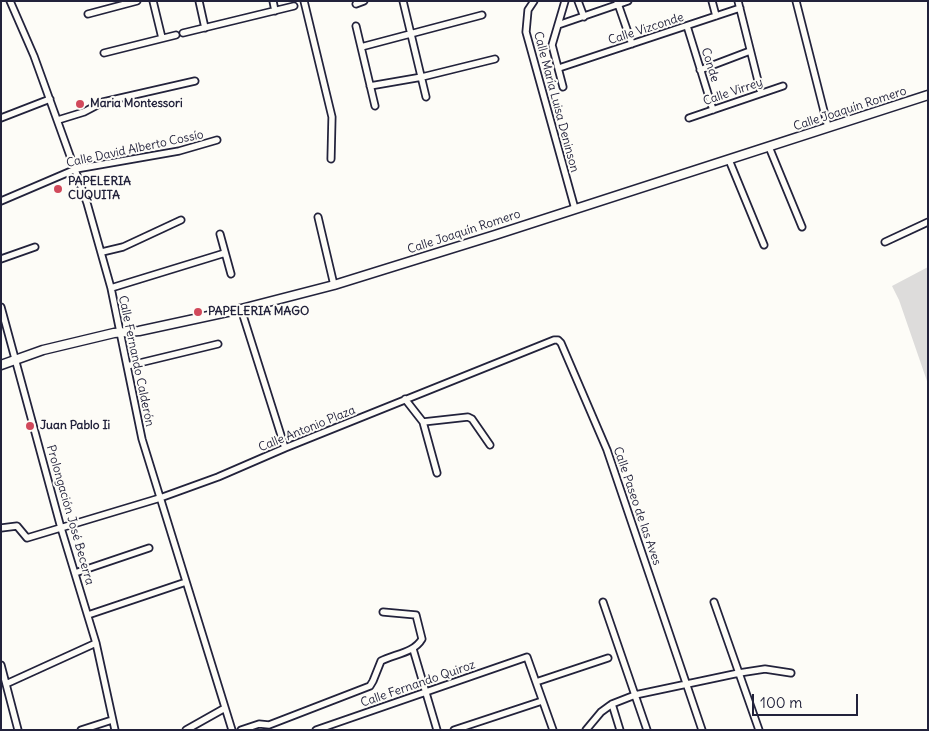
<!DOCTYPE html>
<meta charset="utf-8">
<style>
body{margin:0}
#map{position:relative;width:929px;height:731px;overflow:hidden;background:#fdfcf7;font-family:Delius,sans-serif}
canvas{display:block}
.frame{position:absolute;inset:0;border:2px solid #22223b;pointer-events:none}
.scale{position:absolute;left:752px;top:694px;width:106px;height:22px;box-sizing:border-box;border:2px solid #22223b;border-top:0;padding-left:6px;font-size:15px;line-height:18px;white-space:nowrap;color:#22223b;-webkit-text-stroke:4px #fdfcf7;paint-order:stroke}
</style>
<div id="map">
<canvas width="929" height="731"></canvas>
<div class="frame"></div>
<div class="scale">100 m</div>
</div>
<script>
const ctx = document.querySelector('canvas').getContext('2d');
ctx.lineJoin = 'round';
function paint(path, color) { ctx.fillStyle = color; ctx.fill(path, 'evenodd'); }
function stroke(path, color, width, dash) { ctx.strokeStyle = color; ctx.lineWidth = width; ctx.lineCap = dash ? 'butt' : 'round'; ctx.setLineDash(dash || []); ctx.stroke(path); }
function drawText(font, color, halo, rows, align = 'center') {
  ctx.font = font + ' Delius,sans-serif'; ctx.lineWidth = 4; ctx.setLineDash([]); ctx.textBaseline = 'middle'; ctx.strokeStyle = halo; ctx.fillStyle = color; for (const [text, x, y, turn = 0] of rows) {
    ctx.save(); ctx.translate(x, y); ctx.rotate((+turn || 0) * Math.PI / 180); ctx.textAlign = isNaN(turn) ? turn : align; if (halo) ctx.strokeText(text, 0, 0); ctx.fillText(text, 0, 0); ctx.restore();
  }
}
paint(new Path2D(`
 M928,267V384L899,300L892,286Z`), '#dddcdb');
const minor = new Path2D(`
 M10,1L34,56L87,203L111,288L142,439L232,730
 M153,1L162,38
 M199,1L205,28
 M273,1L275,11
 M304,1L332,117L331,159
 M403,1L426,97
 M534,1L528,10L526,32L575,209
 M578,1L584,17
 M617,1L632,44
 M712,1L716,16
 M738,1L761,93
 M796,1L828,127
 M356,4L364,1
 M88,14L137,1
 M558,25L628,1
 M356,26L375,106
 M687,26L713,110
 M183,33L294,6
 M361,47L482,15
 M104,53L176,35
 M559,68L740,8
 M700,70L750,51
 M370,86L422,77L495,59
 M563,87L552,45L565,1
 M1,118L50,99
 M689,118L783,86
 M58,120L84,112L103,102L195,81
 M769,147L802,227
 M729,160L764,245
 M1,201L76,169L179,151L217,140
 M318,217L334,285
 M220,234L231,274
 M885,242L928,222
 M102,252L123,247L181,220
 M1,259L35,247
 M111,288L225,253
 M1,307L61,528L96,643L115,730
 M241,309L285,448
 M127,366L218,344
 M405,399L423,422L437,473
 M423,422L468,417L472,419L490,445
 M1,528L17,526L27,538L160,498L218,477L285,448L554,340H558L561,343L607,450L702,730
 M75,573L149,548
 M603,602L647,730
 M714,602L759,730
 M88,615L186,582
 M413,649L437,730
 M1,665L18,730
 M536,682L608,658
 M6,684L96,643
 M612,704L620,730
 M81,730L112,720
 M186,730L225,708
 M241,730L259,724L269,725L370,686L373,681L381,661C394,654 414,653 422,639L416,615L383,612
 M316,730L527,657L553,730
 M454,730L542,701
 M586,730L601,712L612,704L635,695L739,673L765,669L791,673`);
const tertiary = new Path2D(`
 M1,365L43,350L114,333L139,331L241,309L334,285L495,235L928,95`);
stroke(minor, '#22223b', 9);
stroke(tertiary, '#22223b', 11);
stroke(minor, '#fdfcf7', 5.5);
stroke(tertiary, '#fdfcf7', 8);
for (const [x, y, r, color] of [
 [80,104,5,"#d1495b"],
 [58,189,5,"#d1495b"],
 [198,312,5,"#d1495b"],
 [30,426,5,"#d1495b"]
]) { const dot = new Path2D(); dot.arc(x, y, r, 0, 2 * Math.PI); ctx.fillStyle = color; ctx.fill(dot); stroke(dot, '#fdfcf7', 2); }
drawText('12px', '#22223b', '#fdfcf7', [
 ["Calle Vizconde",646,29,-18],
 ["Conde",710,65,73],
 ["Calle Virrey",733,92,-19],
 ["Calle María Luisa Deninson",556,102,75],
 ["Calle Joaquín Romero",850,109,-18],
 ["Calle David Alberto Cossío",135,149,-12],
 ["Calle Joaquín Romero",464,232,-18],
 ["Calle Fernando Calderón",136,361,78],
 ["Calle Antonio Plaza",307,429,-22],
 ["Calle Paseo de las Aves",637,506,71],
 ["Prolongación José Becerra",70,515,74],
 ["Calle Fernando Quiroz",418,684,-19]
]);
drawText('bold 12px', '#22223b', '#fdfcf7', [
 ["Maria Montessori",90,104],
 ["PAPELERIA",68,182],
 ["CUQUITA",68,196],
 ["PAPELERIA MAGO",208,312],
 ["Juan Pablo Ii",40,426]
], 'left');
</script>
